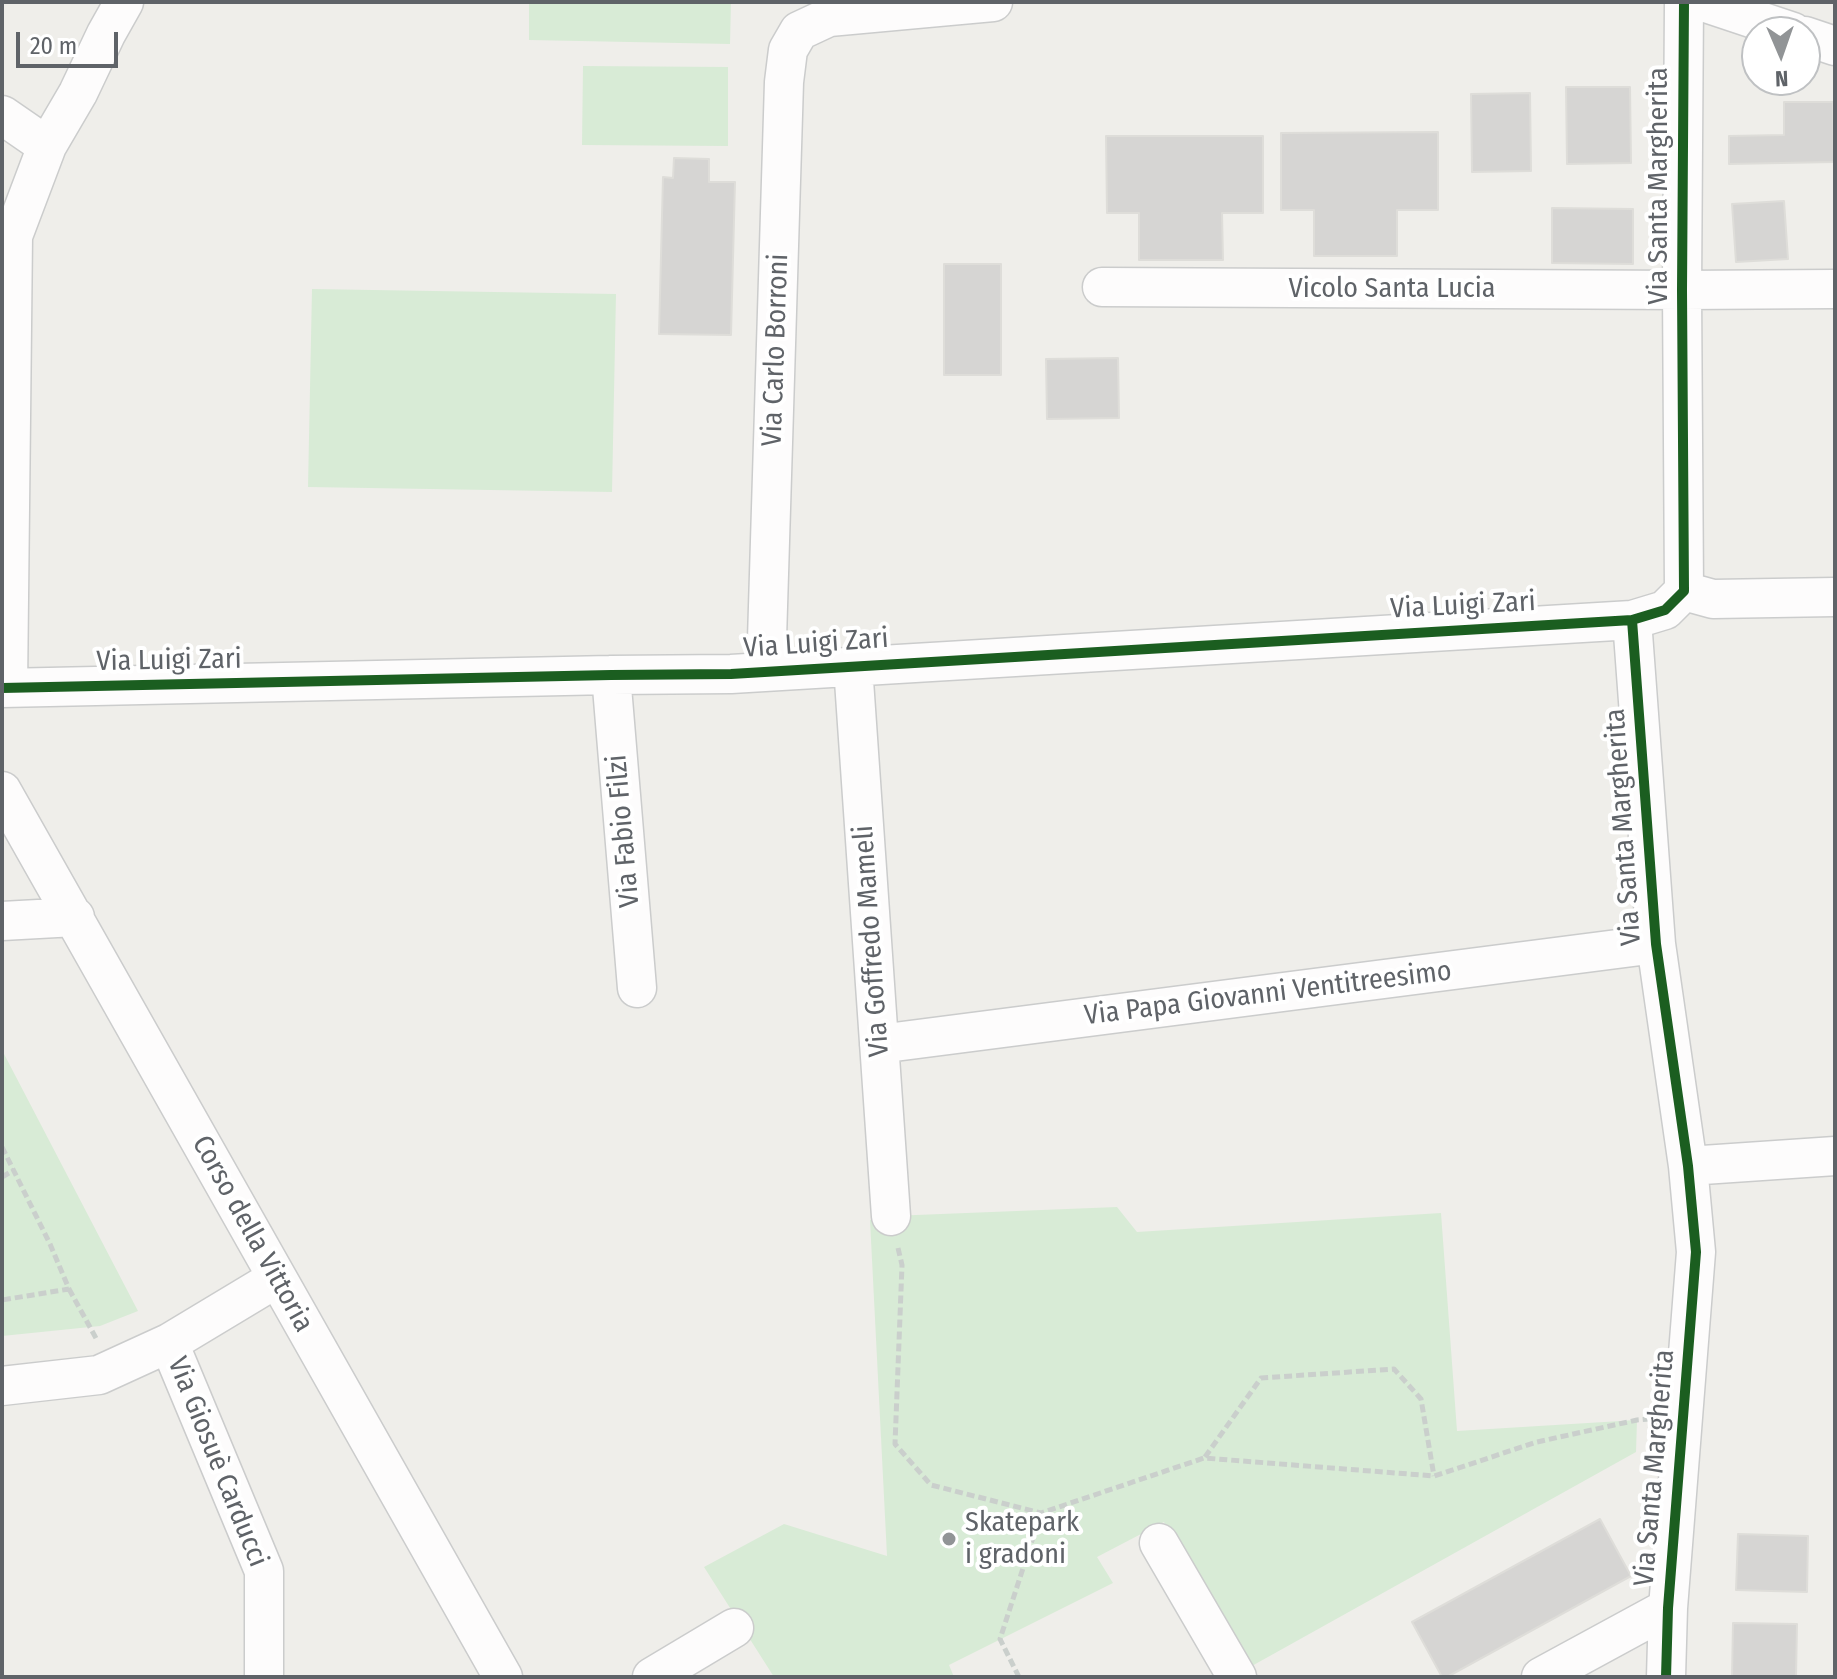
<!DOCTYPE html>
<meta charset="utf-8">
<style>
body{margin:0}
#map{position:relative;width:1837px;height:1679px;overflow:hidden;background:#efeeea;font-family:"Fira Sans Condensed",sans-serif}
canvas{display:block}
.frame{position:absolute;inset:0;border:4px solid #5f6368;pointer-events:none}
.north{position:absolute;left:1741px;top:16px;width:80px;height:80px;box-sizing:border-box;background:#fff;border:2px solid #bfc1c3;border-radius:50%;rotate:178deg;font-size:22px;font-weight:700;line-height:32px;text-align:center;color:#5f6368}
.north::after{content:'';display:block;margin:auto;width:28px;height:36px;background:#919496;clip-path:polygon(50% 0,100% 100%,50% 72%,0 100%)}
.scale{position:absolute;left:16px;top:32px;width:102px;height:36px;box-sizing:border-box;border:4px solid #5f6368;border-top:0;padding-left:10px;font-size:24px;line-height:28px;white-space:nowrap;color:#5f6368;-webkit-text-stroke:6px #fff;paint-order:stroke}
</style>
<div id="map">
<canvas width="1837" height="1679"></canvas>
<div class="frame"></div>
<div class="north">N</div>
<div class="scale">20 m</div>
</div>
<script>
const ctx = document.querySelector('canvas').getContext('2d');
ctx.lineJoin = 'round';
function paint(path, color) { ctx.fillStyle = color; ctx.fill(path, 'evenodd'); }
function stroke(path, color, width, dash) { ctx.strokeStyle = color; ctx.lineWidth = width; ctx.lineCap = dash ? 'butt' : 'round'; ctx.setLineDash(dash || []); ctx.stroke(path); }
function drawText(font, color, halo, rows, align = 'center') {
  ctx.font = font + ' "Fira Sans Condensed",sans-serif'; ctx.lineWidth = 8; ctx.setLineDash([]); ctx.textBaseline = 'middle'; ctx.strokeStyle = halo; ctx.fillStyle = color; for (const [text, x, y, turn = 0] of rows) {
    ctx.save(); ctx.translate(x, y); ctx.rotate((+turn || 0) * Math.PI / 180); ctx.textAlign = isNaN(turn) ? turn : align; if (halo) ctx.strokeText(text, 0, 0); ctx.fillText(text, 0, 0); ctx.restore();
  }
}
paint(new Path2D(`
 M529,2H731L730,44L529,40Z
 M583,66L728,67V146L582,145Z
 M312,289L616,294L612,492L308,487Z
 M2,1052H3L138,1311L100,1326L2,1336Z
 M1117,1207L1137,1232L1441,1213L1457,1431L1637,1420L1636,1452L1250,1667L1164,1522L1097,1557L1113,1583L949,1665L954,1677H774L704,1567L784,1524L887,1556L870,1220L891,1216Z`), '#d8ebd6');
const building = new Path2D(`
 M1566,87H1630L1631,163L1567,164Z
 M1530,93L1531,171L1472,172L1471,94Z
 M1784,102H1833L1834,162L1729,164V136L1784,135Z
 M1438,132V210H1397V256H1314V210H1281V133Z
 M1106,136H1263V213H1222L1223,260H1139V213H1107Z
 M674,158L709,159V182H735L731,335L659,334L663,177L673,178Z
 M1784,201L1788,259L1736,262L1732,204Z
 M1552,208L1633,209V264L1552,263Z
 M944,264H1001V375H944Z
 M1118,358L1119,418L1047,419L1046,359Z
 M1600,1519L1631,1576L1447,1677H1442L1412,1622Z
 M1738,1534L1808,1536L1807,1592L1736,1590Z
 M1733,1623L1797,1624L1796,1677H1732Z`);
paint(building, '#d6d5d3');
stroke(building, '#deddd9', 2);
const minor = new Path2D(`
 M1703,2L1793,32
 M1805,36L1835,46
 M2,115L47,146
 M1102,287L1682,290L1835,289
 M1684,591L1713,599L1835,597
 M1632,620L1656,944L1688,1166L1696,1252L1668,1608L1666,1677
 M853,666L891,1216
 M766,672L784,82L788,50L799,31L829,17L993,2
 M611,675L637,988
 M2,688L611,675L731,674L1632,620L1665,610L1684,591L1682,290L1684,2
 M8,688L13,236L47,146L78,93L106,34L124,2
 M2,791L503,1677
 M2,921L75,917
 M879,1044L1656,944
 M1688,1166L1835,1156
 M169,1343L264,1571V1677
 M2,1386L99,1375L169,1343L277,1278
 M1159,1543L1237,1677
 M652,1677L734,1628
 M1541,1677L1668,1608`);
stroke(minor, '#cbcccc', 41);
stroke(new Path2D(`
 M2,1147L50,1244L69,1289L2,1300
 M2,1177L14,1170
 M898,1248L902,1265L895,1444L931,1485L1041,1513L1204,1458L1434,1476L1537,1442L1637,1420L1649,1419
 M69,1289L97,1340
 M1205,1457L1261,1378L1394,1369L1421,1399L1434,1476
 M1019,1677L1000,1639L1041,1513`), '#cacfcc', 5, [8, 4]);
stroke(minor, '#fdfcfc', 38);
stroke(new Path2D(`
 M1632,620L1656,944L1688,1166L1696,1252L1668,1608L1666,1677
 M2,688L611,675L731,674L1632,620L1665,610L1684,591L1682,290L1684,2`), '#1b5e20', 10);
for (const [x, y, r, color] of [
 [949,1539,8,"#919496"]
]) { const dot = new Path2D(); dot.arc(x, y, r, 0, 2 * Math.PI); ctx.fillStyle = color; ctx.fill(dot); stroke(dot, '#fff', 3); }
drawText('28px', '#5f6368', '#fff', [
 ["Via Santa Margherita",1659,186,-90],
 ["Vicolo Santa Lucia",1392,289],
 ["Via Carlo Borroni",776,350,-88],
 ["Via Luigi Zari",1463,606,-3],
 ["Via Luigi Zari",816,644,-4],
 ["Via Luigi Zari",169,661,-1],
 ["Via Santa Margherita",1624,827,-94],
 ["Via Fabio Filzi",624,831,-95],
 ["Via Goffredo Mameli",872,941,-94],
 ["Via Papa Giovanni Ventitreesimo",1268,994,-7],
 ["Corso della Vittoria",252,1234,61],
 ["Via Giosuè Carducci",217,1462,68],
 ["Via Santa Margherita",1655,1468,-85]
]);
drawText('28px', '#5f6368', '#fff', [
 ["Skatepark",965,1523],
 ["i gradoni",965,1555]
], 'left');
</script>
